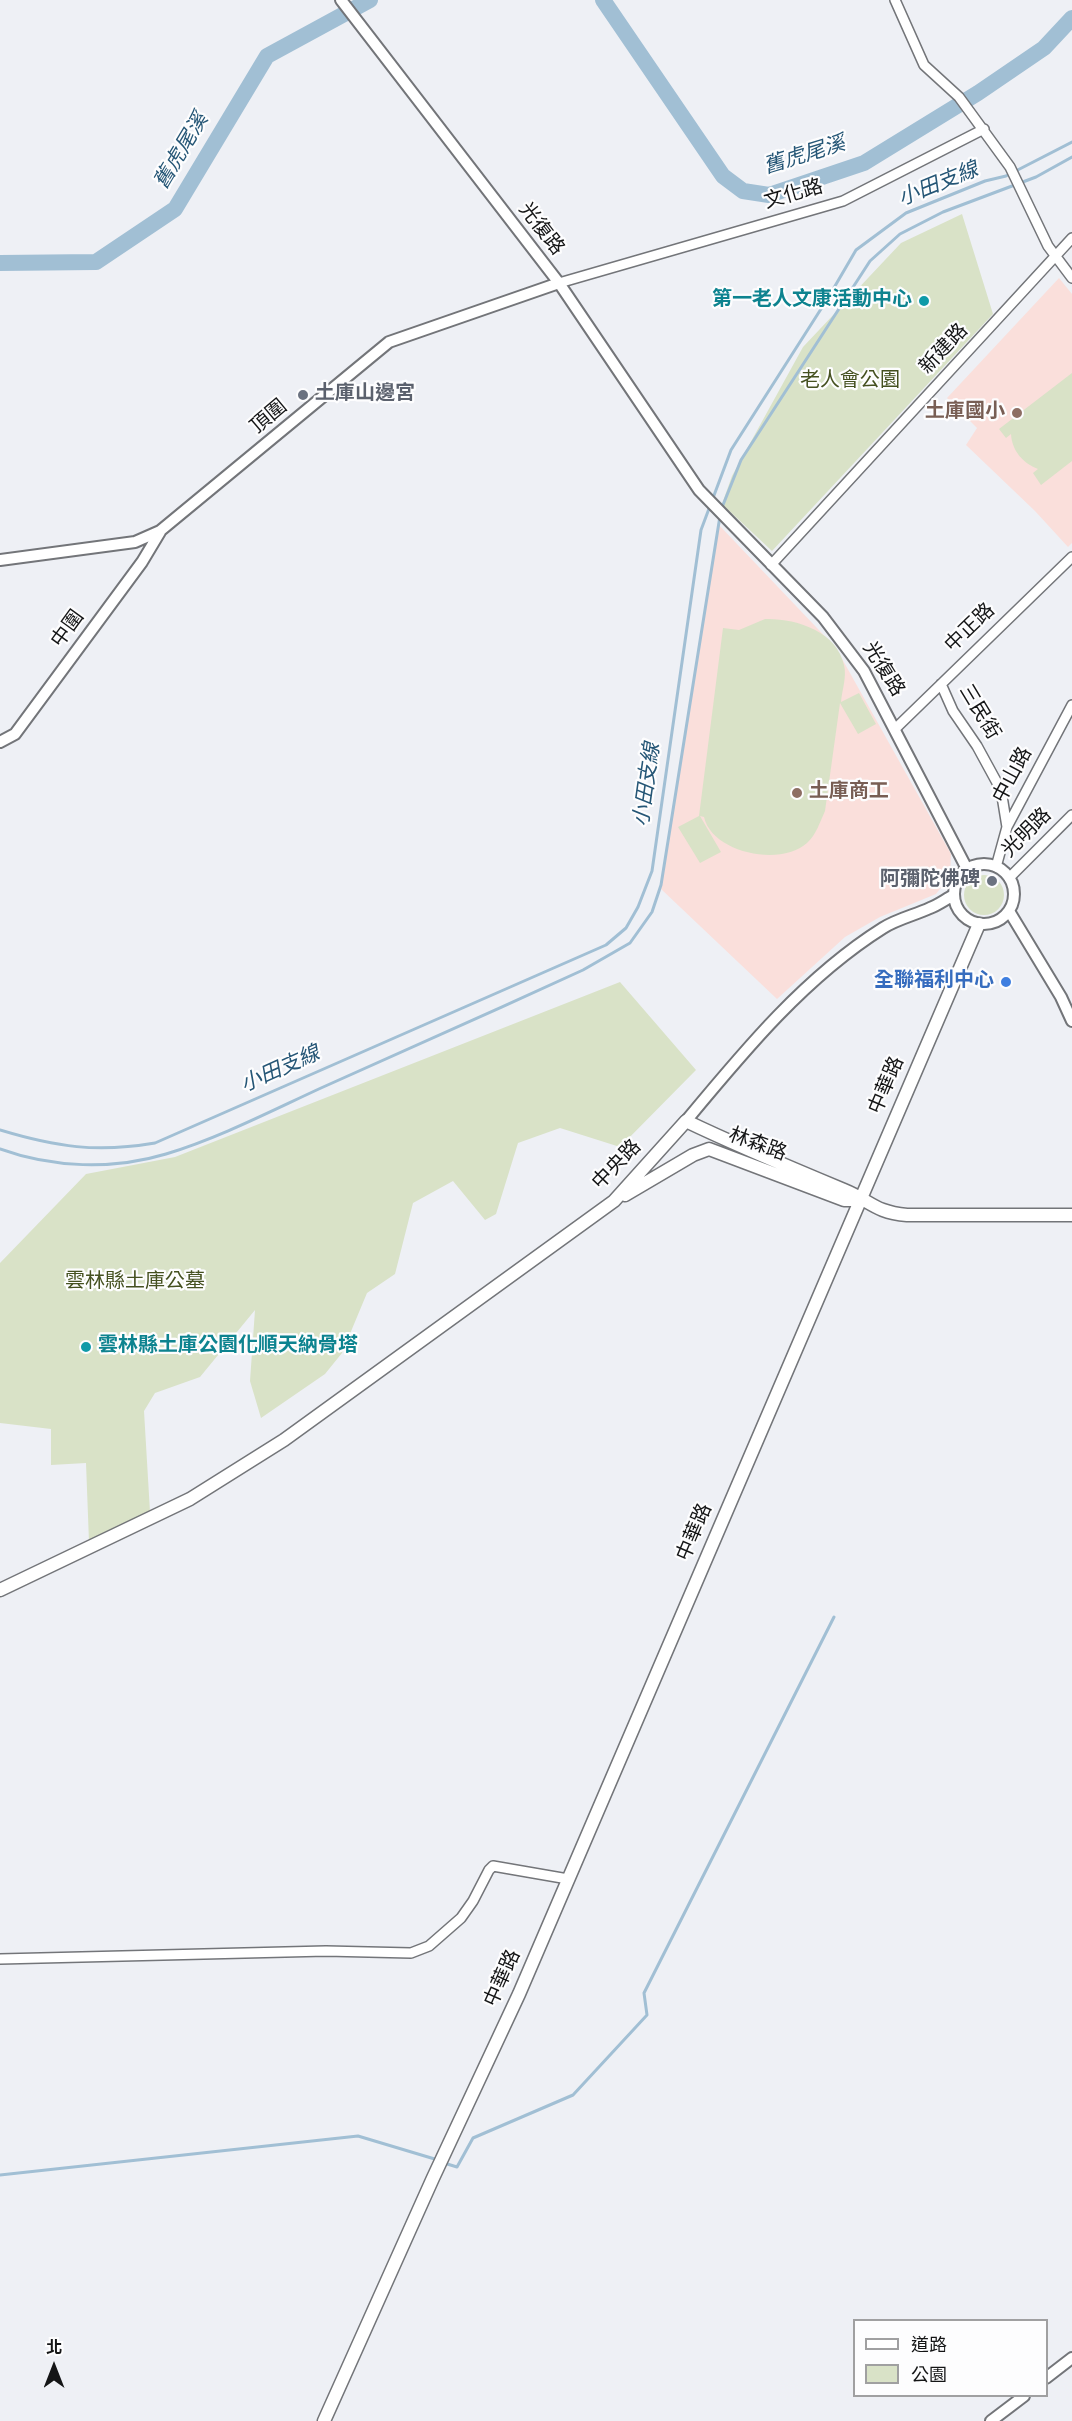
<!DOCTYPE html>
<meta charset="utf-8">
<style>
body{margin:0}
#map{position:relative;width:1072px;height:2421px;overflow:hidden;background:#eef0f5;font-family:Overpass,"Noto Sans TC",sans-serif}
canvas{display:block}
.legend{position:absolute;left:853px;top:2319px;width:195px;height:78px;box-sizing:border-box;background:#fdfdfe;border:2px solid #a0a0a1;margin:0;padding:8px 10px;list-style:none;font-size:18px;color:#141516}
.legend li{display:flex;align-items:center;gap:12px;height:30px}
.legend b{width:30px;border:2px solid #a0a0a1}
.north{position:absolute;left:24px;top:2337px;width:60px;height:60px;-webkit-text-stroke:4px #fdfdfe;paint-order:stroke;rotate:0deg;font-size:16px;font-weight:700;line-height:24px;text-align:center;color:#141516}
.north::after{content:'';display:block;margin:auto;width:21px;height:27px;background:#141516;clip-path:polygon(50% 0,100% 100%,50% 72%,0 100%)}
</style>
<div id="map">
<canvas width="1072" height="2421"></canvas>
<ul class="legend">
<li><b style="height:8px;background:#fff"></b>道路</li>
<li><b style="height:16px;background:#d9e2c7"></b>公園</li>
</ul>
<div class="north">北</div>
</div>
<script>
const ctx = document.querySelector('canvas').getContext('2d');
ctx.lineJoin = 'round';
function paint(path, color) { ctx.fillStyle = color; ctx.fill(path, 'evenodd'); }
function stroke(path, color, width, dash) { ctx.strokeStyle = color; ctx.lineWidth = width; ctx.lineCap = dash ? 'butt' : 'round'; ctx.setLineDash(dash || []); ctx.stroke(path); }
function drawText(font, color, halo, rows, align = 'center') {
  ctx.font = font + ' Overpass,"Noto Sans TC",sans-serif'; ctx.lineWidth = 4.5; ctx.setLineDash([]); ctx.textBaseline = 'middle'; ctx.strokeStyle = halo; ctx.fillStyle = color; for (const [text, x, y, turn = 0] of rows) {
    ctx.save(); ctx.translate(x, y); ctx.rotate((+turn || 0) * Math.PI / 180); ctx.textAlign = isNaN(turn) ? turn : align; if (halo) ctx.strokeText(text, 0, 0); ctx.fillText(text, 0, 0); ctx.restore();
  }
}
paint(new Path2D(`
 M1059,278L1072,294V543L1068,547L1035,511L966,445L977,428L947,398Z
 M718,524L836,648L951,854L950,876L936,894L880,917L845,937L777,999L661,889Z`), '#fadfdb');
paint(new Path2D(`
 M962,214L993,314L772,551L722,504L732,476L803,347L901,243Z
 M1072,373V461L1041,485L1033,473L1038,469C1023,463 1012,451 1011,434L1006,438L999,429Z
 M765,619C795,618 837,631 844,665C847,677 842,690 841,702L859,693L876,724L858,734L840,703L825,811C820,822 816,835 807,843C781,867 712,853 704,817L700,816L721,852L700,863L678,827L699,816L723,628L739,630Z
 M964 895a20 20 0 1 1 40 0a20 20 0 1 1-40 0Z
 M620,982L696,1070L620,1147L560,1128L518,1143L496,1214L485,1220L453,1181L413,1203L395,1274L367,1293L342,1353L325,1374L261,1418L250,1381L255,1310L200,1377L155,1393L144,1411L150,1512L89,1542L86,1463L51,1465V1429L0,1423V1263L86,1174L175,1157Z`), '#d9e2c7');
stroke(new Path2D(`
 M721,510L741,460L870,261L900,234L943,212L1036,177L1072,157
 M0,1130C56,1147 97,1153 155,1143L606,945L626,928L638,907L652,871L701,530L731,450L828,298L856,250L906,213L985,181L1006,176L1072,142
 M0,1149C52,1168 113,1170 166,1154C219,1138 271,1111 321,1088C409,1049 496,1010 583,970L630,943L652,912L661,885L720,516
 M444,2163L457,2167L473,2138L573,2095L647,2015L644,1993L834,1617
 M0,2175L358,2136L438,2160`), '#a1bfd4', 3);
stroke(new Path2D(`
 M603,0L723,176L743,191L769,195L864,163L978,93L1044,48L1072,18
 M0,263L96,262L175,209L267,56L370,0`), '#a1bfd4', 16);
const minor = new Path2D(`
 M895,0L924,65L959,97L1010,167L1048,246L1072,278
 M559,283L843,201L984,129
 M771,565L1072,238
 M941,684L953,711L977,746L1001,790L1007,827
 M896,728L1072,557
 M996,867L1007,827L1072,705
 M1009,878L1072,815
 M0,1959L326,1951L411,1953L429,1946L461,1918L473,1901L489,1870L493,1866L568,1879`);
const tertiary = new Path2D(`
 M341,0L559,283L699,490L823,617L864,671L967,869
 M0,560L135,542L160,531L389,342L559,283
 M0,742L15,734L142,562L160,532
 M954 894a30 30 0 1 1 60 0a30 30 0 1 1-60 0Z
 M1009,911L1061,997L1072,1021
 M686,1121C744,1051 805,977 883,928C897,919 915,915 930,908C938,905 946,899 954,895
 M1046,2378L1072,2358
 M991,2421L1024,2396`);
const secondary = new Path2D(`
 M625,1195L693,1155L709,1149L844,1200H859
 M0,1590L190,1499L284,1440L614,1201L686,1121C738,1146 791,1168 844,1190C871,1201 874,1212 907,1215H1072
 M324,2421L433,2178L519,1994L979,924`);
stroke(minor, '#737579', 12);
stroke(tertiary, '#737579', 14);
stroke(secondary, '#737579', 15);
stroke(minor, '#fff', 9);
stroke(tertiary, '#fff', 10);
stroke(secondary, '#fff', 12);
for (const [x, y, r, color] of [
 [924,301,6,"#0f9aa8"],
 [303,395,6,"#6b7280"],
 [1017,413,6,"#8d6e63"],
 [797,793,6,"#8d6e63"],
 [992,881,6,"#6b7280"],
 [1006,982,6,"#3f7fe0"],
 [86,1347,6,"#0f9aa8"]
]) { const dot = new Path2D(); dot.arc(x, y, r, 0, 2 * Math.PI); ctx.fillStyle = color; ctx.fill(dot); stroke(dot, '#fdfdfe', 2); }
drawText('20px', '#141516', '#fdfdfe', [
 ["文化路",794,196,-16],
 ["光復路",540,230,52],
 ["新建路",945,350,-47],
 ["頂圍",270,418,-40],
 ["中正路",971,629,-44],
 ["中圍",69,630,-54],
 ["光復路",882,670,58],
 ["三民街",978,713,59],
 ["中山路",1014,776,-62],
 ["光明路",1028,834,-45],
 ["中華路",888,1086,-67],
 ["林森路",757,1146,20],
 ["中央路",618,1166,-46],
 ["中華路",696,1533,-67],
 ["中華路",504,1979,-66]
]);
drawText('bold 20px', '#0d838f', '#fdfdfe', [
 ["第一老人文康活動中心",912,301],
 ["雲林縣土庫公園化順天納骨塔",98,1347,"left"]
], 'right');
drawText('20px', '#455120', '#fdfdfe', [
 ["老人會公園",850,382],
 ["雲林縣土庫公墓",135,1283]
]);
drawText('bold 20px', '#5b616d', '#fdfdfe', [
 ["土庫山邊宮",315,395],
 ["阿彌陀佛碑",980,881,"right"]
], 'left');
drawText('bold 20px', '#785e54', '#fdfdfe', [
 ["土庫國小",1005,413],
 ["土庫商工",809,793,"left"]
], 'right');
drawText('bold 20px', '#366cbe', '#fdfdfe', [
 ["全聯福利中心",994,982]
], 'right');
drawText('italic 21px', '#255676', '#fdfdfe', [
 ["舊虎尾溪",183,152,-59],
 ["舊虎尾溪",805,157,-17],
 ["小田支線",939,186,-22],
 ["小田支線",649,785,-82],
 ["小田支線",281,1071,-24]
]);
</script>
